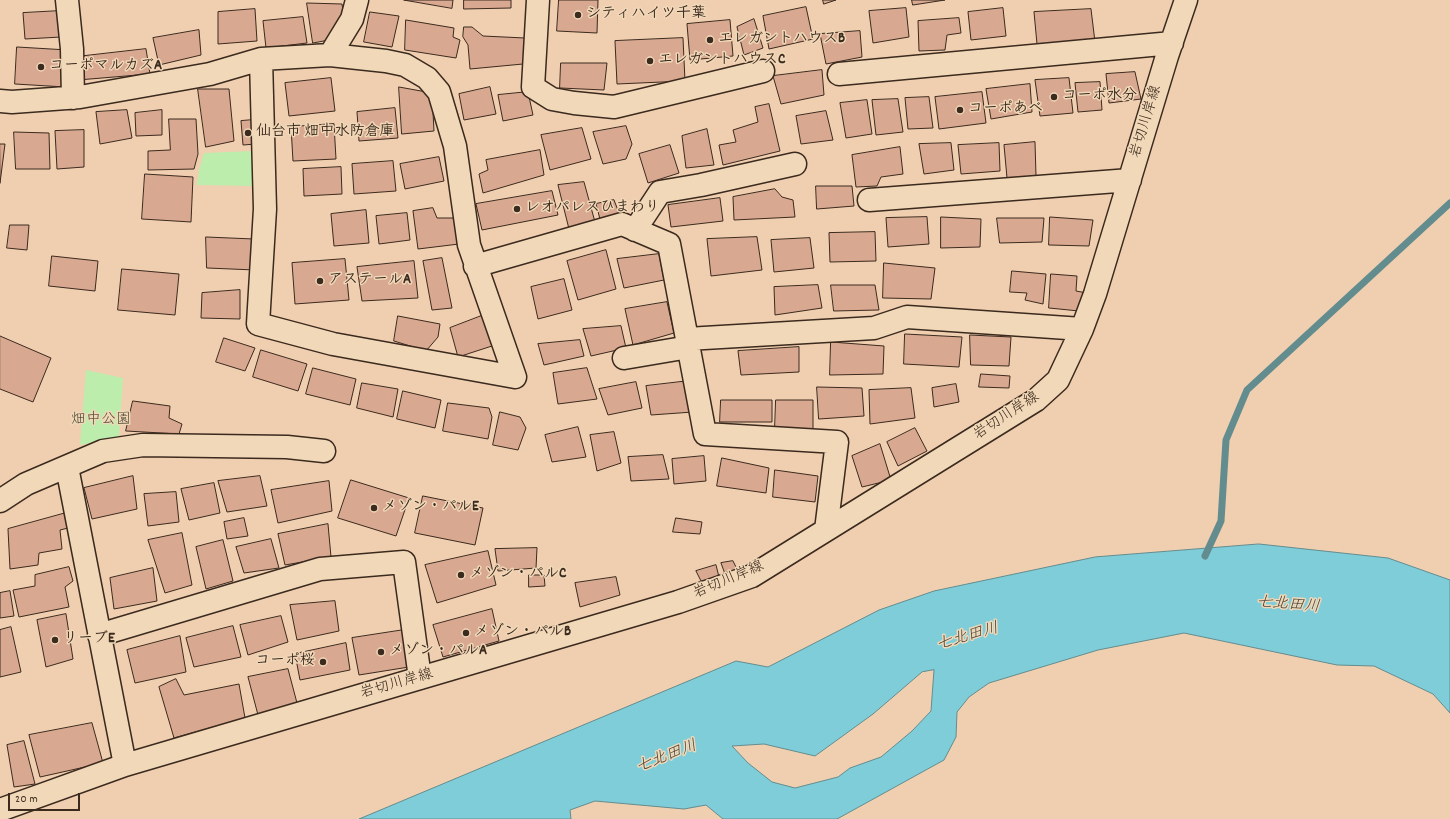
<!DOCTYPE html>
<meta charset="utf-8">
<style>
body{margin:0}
#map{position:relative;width:1450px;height:819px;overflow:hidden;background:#f0cfb0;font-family:Dekko,sans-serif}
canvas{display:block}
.scale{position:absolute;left:8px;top:793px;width:72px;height:18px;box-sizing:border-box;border:2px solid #3b2a1e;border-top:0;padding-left:5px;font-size:12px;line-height:14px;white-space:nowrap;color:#3b2a1e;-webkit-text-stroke:3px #f1d8b8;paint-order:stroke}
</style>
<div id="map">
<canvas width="1450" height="819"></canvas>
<div class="scale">20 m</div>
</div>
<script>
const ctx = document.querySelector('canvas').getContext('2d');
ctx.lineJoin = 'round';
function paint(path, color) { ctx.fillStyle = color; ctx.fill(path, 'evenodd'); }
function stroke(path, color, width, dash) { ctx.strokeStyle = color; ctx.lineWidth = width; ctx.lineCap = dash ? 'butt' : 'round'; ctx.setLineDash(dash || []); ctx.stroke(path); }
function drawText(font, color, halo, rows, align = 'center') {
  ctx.font = font + ' Dekko,"Klee One",sans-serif'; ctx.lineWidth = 3; ctx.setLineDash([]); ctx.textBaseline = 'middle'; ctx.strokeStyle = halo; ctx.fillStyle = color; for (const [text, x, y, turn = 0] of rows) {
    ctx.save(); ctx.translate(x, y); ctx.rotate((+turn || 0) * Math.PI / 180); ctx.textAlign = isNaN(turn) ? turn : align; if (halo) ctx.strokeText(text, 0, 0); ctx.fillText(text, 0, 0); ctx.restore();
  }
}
paint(new Path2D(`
 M253,151V186L197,185L199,170L204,153Z
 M86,370L123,378L119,438L80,445Z`), '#bcedad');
const water = new Path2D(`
 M1259,544L1388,558L1450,580V713L1433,694L1374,666L1337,665L1184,633L1098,650L989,683L969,697L957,712L956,737L944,760L837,819H723L706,805L684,809L595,801L570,810L571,819H359L736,661L768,667L879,610L934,591L1095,557ZM934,670L931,711L912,731L881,757L850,768L838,777L795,788L772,782L748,763L732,746L764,744L815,756L873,714L922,672Z`);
paint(water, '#7ecdd9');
stroke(water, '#638c8e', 1);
stroke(new Path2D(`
 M1205,556L1221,521L1226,440L1247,390L1450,203`), '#638c8e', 7);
const building = new Path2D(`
 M404,0H453L452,8Z
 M464,0H511V8L464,9Z
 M559,0H598L597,33L557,31Z
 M823,0H836L824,4Z
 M912,0H945L913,5Z
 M307,3L342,4L344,18L329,40L313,43Z
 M806,7L813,39L769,49L763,16Z
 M906,8L909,37L873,43L869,11Z
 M1003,8L1006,36L971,40L968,12Z
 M255,9L257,41L218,44V12Z
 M1091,9L1095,42L1037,44L1034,12Z
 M60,11L61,37L25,39L23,13Z
 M370,12L399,16L392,47L364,42Z
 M303,17L307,43L266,48L263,21Z
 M959,18L961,33L947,35L945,50L919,51L918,21Z
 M754,19L763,48L744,55L737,27Z
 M406,20L454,28L453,37L460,40L456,58L405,50Z
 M730,20L733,56L690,60L687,24Z
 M464,27H472L483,36L525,38L523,64L470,69L468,45L463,37Z
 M199,30L201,55L159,65L153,38Z
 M860,31L862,57L826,64L820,34Z
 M683,38L685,81L617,84L615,41Z
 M17,47L68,50L65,87L15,84Z
 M146,49L150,74L78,80L76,57Z
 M561,63H607L604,90L560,88Z
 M822,70L824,95L781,104L773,76Z
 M1135,72L1141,99L1109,103L1106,74Z
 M331,78L335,111L289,116L285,83Z
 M1069,78L1073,113L1040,116L1035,80Z
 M1100,82L1102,110L1078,112L1075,83Z
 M1030,84L1032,112L991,119L986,89Z
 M399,87L432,93L434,131L402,134Z
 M490,87L496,114L464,120L459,94Z
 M198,89H229L234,141L206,147Z
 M528,92L533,115L503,121L498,95Z
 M982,92L986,123L939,129L935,97Z
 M929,97L933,128L908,129L905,98Z
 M898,99L903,132L876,135L872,100Z
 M867,100L872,134L846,138L840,103Z
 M769,104L780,151L723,165L719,145L736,142L733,130L758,122L755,107Z
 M395,108L398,138L359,141L357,112Z
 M127,110L132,138L100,144L96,112Z
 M162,110V135L136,136L135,113Z
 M826,111L833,140L801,144L796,116Z
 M169,119H196L198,154L194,169L148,170V151L170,150Z
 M253,120L256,144L243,145L241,121Z
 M334,124L336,159L293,161L291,127Z
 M626,126L632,144L626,159L603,164L593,132Z
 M582,128L591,159L550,170L541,135Z
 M707,129L714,165L686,168L682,136Z
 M84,130V167L57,169L55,131Z
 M14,132L49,133L50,169H16Z
 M1035,142L1036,176L1007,178L1004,145Z
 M951,143L954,170L924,174L919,144Z
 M999,143L1000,171L961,174L958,145Z
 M0,144H5L0,183Z
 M670,145L679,173L648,183L639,154Z
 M900,147L903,174L881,177L877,186L856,187L852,155Z
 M540,150L544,175L483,193L479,174L488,170L486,160Z
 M439,157L444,181L405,189L400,164Z
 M393,161L396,191L354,194L352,164Z
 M341,167L342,194L304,196L303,169Z
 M145,174L193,177L191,222L142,219Z
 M584,182L595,222L569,229L558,185Z
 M816,186H852L854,206L817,209Z
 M775,189L782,197L793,200L795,217L734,220L733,197Z
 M552,191L558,215L482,230L476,204Z
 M720,198L723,221L671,227L668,205Z
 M614,200L621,218L601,223L596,204Z
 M433,208L437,218H456L459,244L418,249L413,211Z
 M366,210L369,243L334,246L331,214Z
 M407,213L410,240L379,244L376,216Z
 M927,217L929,244L888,247L886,218Z
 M941,217L981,219L980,247L941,248Z
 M1050,217L1093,220L1089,246L1049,245Z
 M997,218H1044L1042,242L1000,243Z
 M10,225H29L27,250L7,248Z
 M875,232L876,261L830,262L829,233Z
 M206,237L254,239L255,270L207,268Z
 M757,237L762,270L711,276L707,239Z
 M810,238L814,268L774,272L771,240Z
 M606,250L616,289L578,300L567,261Z
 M659,254L664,280L624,288L617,259Z
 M52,256L98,261L95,291L49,286Z
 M442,258L452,308L432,310L423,261Z
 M345,259L349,300L295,304L292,263Z
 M414,261L418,298L362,301L357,267Z
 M884,263L935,268L931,299L883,298Z
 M122,269L179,274L175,315L118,310Z
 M1012,271L1046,274L1043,304L1025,300L1027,293L1010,292Z
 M1051,274L1077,276L1076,291L1087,293L1079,311L1049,308Z
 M564,279L572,310L538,319L531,287Z
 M818,285L822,308L775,315L774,287Z
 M831,285H875L879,310L834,311Z
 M240,290V319L201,318L202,293Z
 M667,302L674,333L633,345L625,309Z
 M484,315L492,346L458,357L450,328Z
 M398,316L440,324L438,337L426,351L394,341Z
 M621,326L626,348L591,356L583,329Z
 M905,334L962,337L959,367L904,364Z
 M970,335L1011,337L1009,366L971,365Z
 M0,336L51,358L33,402L0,389Z
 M224,338L255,348L245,371L216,362Z
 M580,340L584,356L544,365L538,344Z
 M831,342L884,346L883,374L830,375Z
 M799,347V372L741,375L738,351Z
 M261,350L307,364L298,391L253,377Z
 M313,368L356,379L350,405L306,394Z
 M587,368L597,399L558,404L553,373Z
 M981,374L1010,376L1009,388L979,387Z
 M689,381L693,412L651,415L646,386Z
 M636,382L642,408L608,415L599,389Z
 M362,383L398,389L393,417L357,408Z
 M956,384L959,402L934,407L932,388Z
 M817,387L862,388L864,416L819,419Z
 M911,388L915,418L870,424L869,390Z
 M403,391L441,400L435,428L397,419Z
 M721,400H772V422H720Z
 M776,400H813V429L775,428Z
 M133,401L170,406L169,418L182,424L179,434L126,431Z
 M448,403L489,408L492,417L488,439L443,431Z
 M500,412L520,417L526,428L518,450L493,445Z
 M578,427L586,457L552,462L545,435Z
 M915,428L927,451L898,466L887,442Z
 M614,432L621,463L597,471L590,435Z
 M880,444L891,480L862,487L852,456Z
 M663,455L669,479L631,481L628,457Z
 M704,456L706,481L674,484L672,459Z
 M722,458L769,468L766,493L717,486Z
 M775,470L818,476L815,502L773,497Z
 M133,476L137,509L92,519L84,488Z
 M260,476L267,506L227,512L218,481Z
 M351,480L409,498L396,536L338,518Z
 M329,481L332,511L278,523L271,490Z
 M214,483L220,513L189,520L181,489Z
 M176,492L179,522L148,526L144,494Z
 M423,496L483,508L475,545L415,533Z
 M66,513L68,528L60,530L62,549L39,553L38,565L10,569L8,529Z
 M244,518L248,536L227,539L224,522Z
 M676,518L702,522L700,534L673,532Z
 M328,524L331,557L285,565L278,534Z
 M182,533L192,585L165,593L148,540Z
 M271,539L279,568L244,573L236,547Z
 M223,540L233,581L206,589L196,547Z
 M537,548L536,568L498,571L495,549Z
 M488,551L496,585L437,603L425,565Z
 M733,561L738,571L725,574L721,563Z
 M716,565L719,577L701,581L696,571Z
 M69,567L73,581L65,587L69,607L19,617L13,590L35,586V575Z
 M153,568L157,601L114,609L110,578Z
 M529,575H544L545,586L529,587Z
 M616,577L620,595L580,607L575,583Z
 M10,591L14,616L0,618V593Z
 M335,601L339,631L297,640L290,605Z
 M492,609L499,641L443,657L433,625Z
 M66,614L73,659L46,667L37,620Z
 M281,616L288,642L248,655L240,625Z
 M233,626L241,657L194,667L186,638Z
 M11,627L21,672L0,677V630Z
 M404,630L409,667L359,675L352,638Z
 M180,636L186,672L135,683L127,650Z
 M346,643L350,670L300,680L295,654Z
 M288,669L297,703L258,715L248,677Z
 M176,679L184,695L239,684L245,718L174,738L159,687Z
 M92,723L103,763L40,777L29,735Z
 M24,741L35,784L14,787L7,745Z`);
paint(building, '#d8a890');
stroke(building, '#3b2a1e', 1);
const street = new Path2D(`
 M67,0L72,49L73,98
 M538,0L533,87L552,99L574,103L614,107L763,71
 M330,55L352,19L357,0
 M839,74L1172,43
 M0,101L12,102L80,97L210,74L261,59L330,55L386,61L405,65L427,78L439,92L455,146L469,245L515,377L333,344L258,324L265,209L261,59
 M869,200L1130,180
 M635,230L660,192L701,185L795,164
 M475,266L622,224L669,244L705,434L837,442L826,530
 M687,339L874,328L907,317L1082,329
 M624,358L689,347
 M67,467L125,765
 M0,501L26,484L103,451L143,445L287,447L324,451
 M99,635L320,569L404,562L420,678
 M0,810L125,765L678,602L752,576L1036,400L1058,380L1082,329L1095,294L1167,56L1186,0`);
stroke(street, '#3b2a1e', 25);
stroke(street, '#f1d8b8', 22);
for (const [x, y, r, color] of [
 [578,15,4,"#3b2a1e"],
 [710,40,4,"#3b2a1e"],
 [650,61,4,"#3b2a1e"],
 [41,67,4,"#3b2a1e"],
 [1054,97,4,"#3b2a1e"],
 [960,110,4,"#3b2a1e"],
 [248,133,4,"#3b2a1e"],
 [517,209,4,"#3b2a1e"],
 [320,281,4,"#3b2a1e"],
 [374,508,4,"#3b2a1e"],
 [461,575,4,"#3b2a1e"],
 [466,633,4,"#3b2a1e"],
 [55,640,4,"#3b2a1e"],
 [381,652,4,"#3b2a1e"],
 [323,662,4,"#3b2a1e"]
]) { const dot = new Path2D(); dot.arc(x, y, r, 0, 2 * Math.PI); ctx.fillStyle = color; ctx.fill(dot); stroke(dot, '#f1d8b8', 1.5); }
drawText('bold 15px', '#3b2a1e', '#f1d8b8', [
 ["シティハイツ千葉",586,15],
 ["エレガントハウスB",718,40],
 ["エレガントハウスC",658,61],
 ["コーポマルカズA",49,67],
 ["コーポ水分",1062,97],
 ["コーポあべ",968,110],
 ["仙台市 畑中水防倉庫",256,133],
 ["レオパレスひまわり",525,209],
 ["アステールA",328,281],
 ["メゾン・パルE",382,508],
 ["メゾン・パルC",469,575],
 ["メゾン・パルB",474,633],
 ["リーブE",63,640],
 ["メゾン・パルA",389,652],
 ["コーポ桜",315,662,"right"]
], 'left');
drawText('15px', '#3b2a1e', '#f1d8b8', [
 ["岩切川岸線",1147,122,-73],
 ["岩切川岸線",1007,417,-33],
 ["岩切川岸線",729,581,-23],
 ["岩切川岸線",397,685,-16]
]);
drawText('15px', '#4e4733', '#f1d8b8', [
 ["畑中公園",101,421]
]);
drawText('italic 16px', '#45423a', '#f1d8b8', [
 ["七北田川",1288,606,5],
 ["七北田川",968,638,-16],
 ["七北田川",667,758,-21]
]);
</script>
